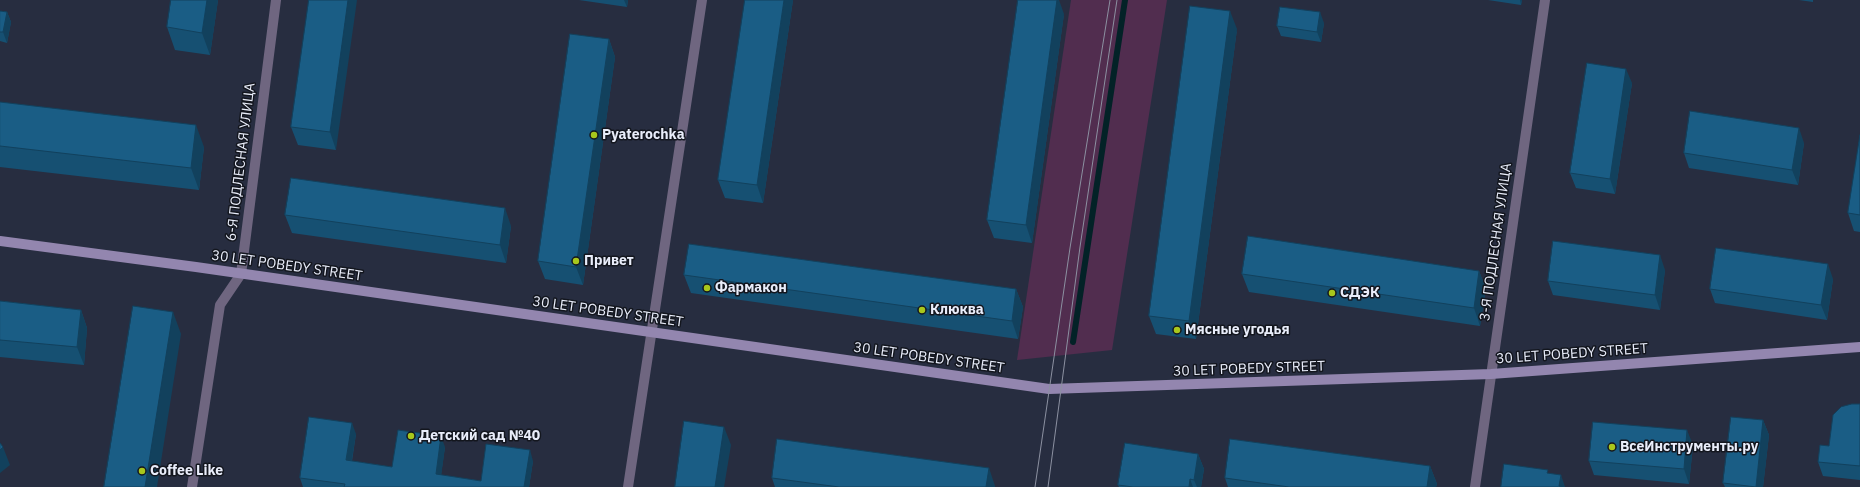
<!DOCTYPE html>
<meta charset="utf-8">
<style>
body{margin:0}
canvas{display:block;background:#272d40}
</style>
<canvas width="1860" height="487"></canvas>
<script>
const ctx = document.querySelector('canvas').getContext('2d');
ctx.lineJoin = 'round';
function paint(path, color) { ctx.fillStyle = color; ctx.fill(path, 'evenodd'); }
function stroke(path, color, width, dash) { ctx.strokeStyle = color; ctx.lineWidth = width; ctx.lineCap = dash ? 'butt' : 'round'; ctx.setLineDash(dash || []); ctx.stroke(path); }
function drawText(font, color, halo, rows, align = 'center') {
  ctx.font = font + ' "IBM Plex Sans",sans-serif'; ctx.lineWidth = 3; ctx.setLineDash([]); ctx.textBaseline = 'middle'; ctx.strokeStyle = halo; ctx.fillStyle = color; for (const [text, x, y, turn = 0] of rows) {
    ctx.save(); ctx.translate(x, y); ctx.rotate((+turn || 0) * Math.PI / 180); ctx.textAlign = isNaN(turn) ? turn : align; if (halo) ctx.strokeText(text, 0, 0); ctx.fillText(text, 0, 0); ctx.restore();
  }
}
paint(new Path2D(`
 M1071,0H1167L1112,350L1017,360Z`), '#512d4f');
stroke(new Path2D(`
 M1073,342L1125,0`), '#032227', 6);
stroke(new Path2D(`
 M192,487L220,305L241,274L276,0
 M628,487L702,0
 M1475,487L1545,0`), '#6f6680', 10);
stroke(new Path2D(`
 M0,241L196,267L1049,389L1491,374L1860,347`), '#9386af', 10);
stroke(new Path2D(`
 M1035,487L1070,248L1110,0
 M1048,487L1080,247L1117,0`), '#8c91a1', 1);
paint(new Path2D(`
 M218,0L210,55L175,50L167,27Z
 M309,0L336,150L298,145L291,127Z
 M579,0H628L627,7Z
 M745,0H793L763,203L725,198L718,180Z
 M1488,0H1522L1521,5Z
 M1799,0H1813V2Z
 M0,11L7,12L11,22L7,43L0,41Z
 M1064,14L1032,243L994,238L987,220Z
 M1324,23L1321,42L1281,36L1277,26Z
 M1237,29L1196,339L1156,334L1149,316Z
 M609,39L615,57L583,285L545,279L538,261Z
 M1632,83L1615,194L1576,188L1570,173Z
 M0,102L204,147L199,190L0,167Z
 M1860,135V232L1854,231L1848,213Z
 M1804,143L1798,185L1689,168L1684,153Z
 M285,215L511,226L506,263L292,233Z
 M1665,270L1660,310L1553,295L1548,281Z
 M1479,271L1486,289L1480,326L1249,292L1242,274Z
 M684,275L1016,289L1023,307L1018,339L691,293Z
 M1833,279L1827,320L1715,303L1710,289Z
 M0,301L81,310L87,328L84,365L0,357Z
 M1860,404V480L1823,476L1818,462Z
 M1763,420L1769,435L1763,487H1725L1723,483Z
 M356,434L352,461L392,467L445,447L441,475L481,481L533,461L529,487H303L300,478Z
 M1693,445L1689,484L1594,475L1589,461Z
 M1198,454L1204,469L1201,487H1119L1118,485Z
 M1430,466L1437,484L1436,487H1228L1225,478Z
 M772,478L995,486V487H775Z`), '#165072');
paint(new Path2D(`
 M207,0H218L210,55L202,33Z
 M348,0H357L336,150L330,132Z
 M624,0H628L627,7Z
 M784,0H793L763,203L757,185Z
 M1057,0H1059L1064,14L1032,243L1026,225Z
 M1520,0H1522L1521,5Z
 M1230,11L1237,29L1196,339L1189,321Z
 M7,12L11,22L7,43L3,32Z
 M1320,12L1324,23L1321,42L1317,32Z
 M609,39L615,57L583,285L576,267Z
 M1626,69L1632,83L1615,194L1610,179Z
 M196,125L204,147L199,190L191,168Z
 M1799,128L1804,143L1798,185L1792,170Z
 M505,208L511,226L506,263L500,245Z
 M1660,255L1665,270L1660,310L1655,295Z
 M1828,264L1833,279L1827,320L1821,305Z
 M1479,271L1486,289L1480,326L1474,308Z
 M1016,289L1023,307L1018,339L1012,321Z
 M81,310L87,328L84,365L77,347Z
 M173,312L181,334L157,487H145Z
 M1763,420L1769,435L1763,487H1756Z
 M352,423L356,434L350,471L346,460Z
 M724,427L731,445L724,487H715Z
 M1687,430L1693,445L1689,484L1684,469Z
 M441,436L445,447L440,484L436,474Z
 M3,447L10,465L0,473V450Z
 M530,450L533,461L529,487H524Z
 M1198,454L1204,469L1201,487H1197L1194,480Z
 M1430,466L1437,484L1436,487H1427Z
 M989,468L995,486V487H986Z
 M1561,475L1565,487H1559Z
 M1190,479L1193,487H1189Z`), '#12415d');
const building = new Path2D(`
 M171,0H207L202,33L167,27Z
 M309,0H348L330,132L291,127Z
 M745,0H784L757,185L718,180Z
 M1018,0H1057L1026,225L987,220Z
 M1190,6L1230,11L1189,321L1149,316Z
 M1280,7L1320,12L1317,32L1277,26Z
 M0,11L7,12L3,32H0Z
 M570,34L609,39L576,267L538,261Z
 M1587,63L1626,69L1610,179L1570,173Z
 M0,102L196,125L191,168L0,146Z
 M1690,111L1799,128L1792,170L1684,153Z
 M1860,135V215L1848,213Z
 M291,178L505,208L500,245L285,215Z
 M1248,236L1479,271L1474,308L1242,274Z
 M1553,241L1660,255L1655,295L1548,281Z
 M689,244L1016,289L1012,321L684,275Z
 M1716,248L1828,264L1821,305L1710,289Z
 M0,301L81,310L77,347L0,340Z
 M133,306L173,312L145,487H104Z
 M1852,404H1860V466L1818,462L1820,445L1829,446L1833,415L1841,407Z
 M309,417L352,423L346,460L392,467L398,430L441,436L436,474L481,481L486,444L530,450L524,487H344L345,484L300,478Z
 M1731,417L1763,420L1756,487L1723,483Z
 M684,421L724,427L715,487H675Z
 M1593,422L1687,430L1684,469L1589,461Z
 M777,439L989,468L986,487H839L772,478Z
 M1230,439L1430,466L1427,487H1289L1225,478Z
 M0,443L3,447L0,450Z
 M1125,443L1198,454L1194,480L1190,479L1189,487H1133L1118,485Z
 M1504,464L1548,470L1547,473L1561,475L1559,486L1563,487H1501Z`);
paint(building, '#1a5d85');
stroke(building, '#12415d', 1);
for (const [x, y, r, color] of [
 [594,135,4,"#a8c71c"],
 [576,261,4,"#a8c71c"],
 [707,288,4,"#a8c71c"],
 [1332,293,4,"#a8c71c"],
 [922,310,4,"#a8c71c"],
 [1177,330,4,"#a8c71c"],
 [411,436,4,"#a8c71c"],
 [1612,447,4,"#a8c71c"],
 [142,471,4,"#a8c71c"]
]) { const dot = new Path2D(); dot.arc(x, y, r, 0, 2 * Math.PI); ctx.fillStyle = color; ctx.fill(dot); stroke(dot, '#13161e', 1.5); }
drawText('bold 14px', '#e9edfa', '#13161e', [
 ["Pyaterochka",602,135],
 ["Привет",584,261],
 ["Фармакон",715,288],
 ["СДЭК",1340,293],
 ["Клюква",930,310],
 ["Мясные угодья",1185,330],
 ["Детский сад №40",419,436],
 ["ВсеИнструменты.ру",1620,447],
 ["Coffee Like",150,471]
], 'left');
drawText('14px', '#e9edfa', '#13161e', [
 ["6-Я ПОДЛЕСНАЯ УЛИЦА",241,162,-83],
 ["3-Я ПОДЛЕСНАЯ УЛИЦА",1496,242,-82],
 ["30 LET POBEDY STREET",287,266,8],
 ["30 LET POBEDY STREET",608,312,8],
 ["30 LET POBEDY STREET",1572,354,-4],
 ["30 LET POBEDY STREET",929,358,8],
 ["30 LET POBEDY STREET",1249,369,-2]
]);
</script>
